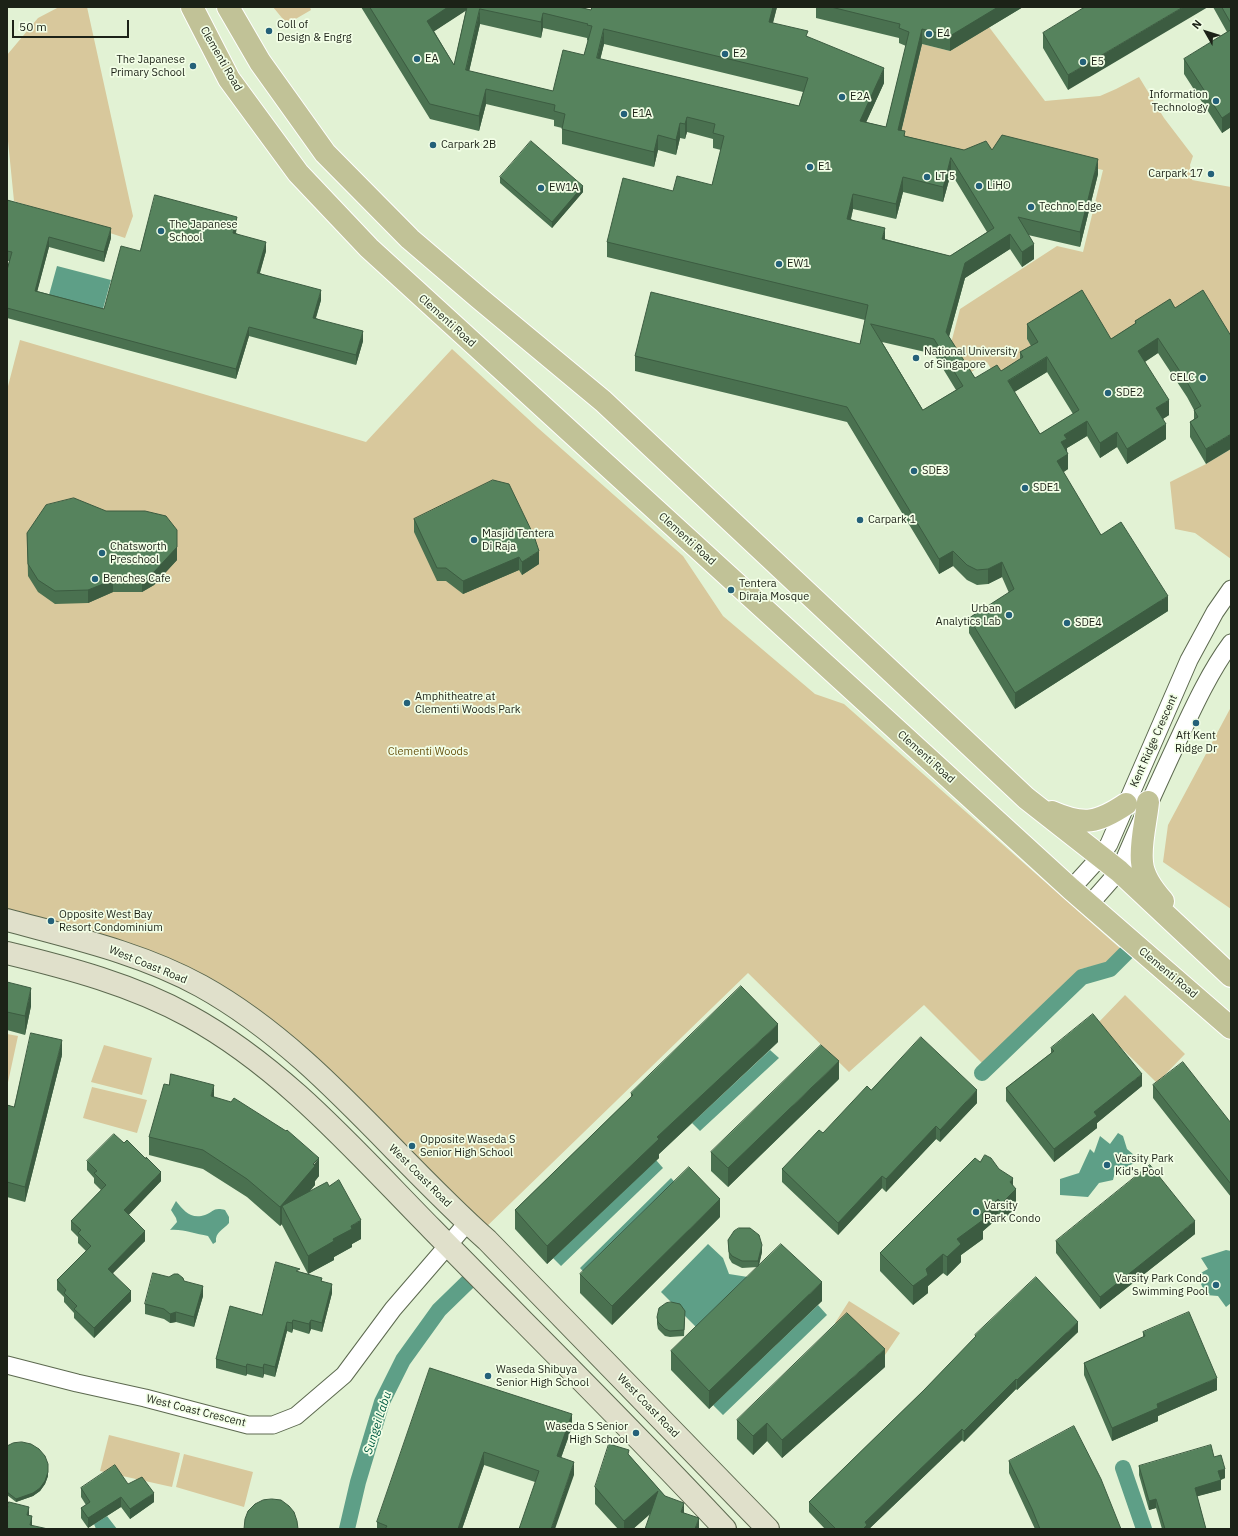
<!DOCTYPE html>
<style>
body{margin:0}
#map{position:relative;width:1238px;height:1536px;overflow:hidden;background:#e2f2d4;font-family:"IBM Plex Sans",sans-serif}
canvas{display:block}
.frame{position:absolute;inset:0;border:8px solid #1c2217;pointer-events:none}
.north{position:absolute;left:1186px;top:12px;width:40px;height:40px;-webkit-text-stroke:3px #f2fee6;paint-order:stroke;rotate:309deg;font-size:11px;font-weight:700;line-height:16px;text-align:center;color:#1c2217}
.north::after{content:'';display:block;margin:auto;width:14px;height:18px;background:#1c2217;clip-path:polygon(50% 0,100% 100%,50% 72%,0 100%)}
.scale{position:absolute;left:12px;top:20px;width:117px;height:18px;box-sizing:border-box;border:2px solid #1c2217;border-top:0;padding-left:5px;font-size:12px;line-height:14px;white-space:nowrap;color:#1c2217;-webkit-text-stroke:3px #f2fee6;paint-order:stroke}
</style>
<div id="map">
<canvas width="1238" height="1536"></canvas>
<div class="frame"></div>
<div class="north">N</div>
<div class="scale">50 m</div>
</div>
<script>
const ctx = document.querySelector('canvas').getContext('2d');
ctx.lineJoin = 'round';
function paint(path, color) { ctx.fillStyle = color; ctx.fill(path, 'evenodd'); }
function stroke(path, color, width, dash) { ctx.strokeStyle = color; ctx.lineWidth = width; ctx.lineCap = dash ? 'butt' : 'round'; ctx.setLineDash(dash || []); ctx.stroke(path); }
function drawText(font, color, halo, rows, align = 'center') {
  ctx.font = font + ' "IBM Plex Sans",sans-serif'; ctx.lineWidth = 3.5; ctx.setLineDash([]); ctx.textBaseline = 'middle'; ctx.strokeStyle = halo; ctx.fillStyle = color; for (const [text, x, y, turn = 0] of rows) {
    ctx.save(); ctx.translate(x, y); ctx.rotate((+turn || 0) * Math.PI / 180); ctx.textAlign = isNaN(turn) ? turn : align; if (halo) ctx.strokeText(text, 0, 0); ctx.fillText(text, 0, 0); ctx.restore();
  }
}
paint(new Path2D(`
 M59,7H87L133,216L125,238L14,201L7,131V55L38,18Z
 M273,7H310L311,10L287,24Z
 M989,27L1045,101L1100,96L1116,89L1139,77L1164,118L1193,156L1190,165L1192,180L1231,187V351L1027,339L1038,357L1001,386L987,362L968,374L950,347L960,309L1057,246L1083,252L1103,170L1001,147L977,157L898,145L922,44L950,51Z
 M20,340L366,442L452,349L538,428L683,556L723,616L815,694L844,704L1122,950L1107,963L1080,969L984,1065L924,1005L849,1072L748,973L482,1231L270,1027L7,911V390Z
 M1231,449V559L1195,533L1175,529L1170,482L1206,464Z
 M1231,707V909L1163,862L1168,825Z
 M1125,995L1185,1054L1157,1083L1097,1024Z
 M7,1034L18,1036L7,1087Z
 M104,1045L152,1058L142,1095L91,1082Z
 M92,1087L147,1100L137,1133L83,1118Z
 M849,1301L900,1333L885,1355L835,1323Z
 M109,1435L180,1453L172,1487L100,1471Z
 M184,1454L253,1472L244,1507L176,1487Z`), '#d8c89c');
paint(new Path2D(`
 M57,266L111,280L103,309L49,295Z
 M770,1050L779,1058L700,1131L692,1123Z
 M1118,1133L1123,1136L1127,1149L1134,1155L1139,1161L1115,1172L1113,1180L1099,1183L1088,1197L1060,1195V1179L1079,1173L1090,1149L1094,1153L1100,1136L1110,1144Z
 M656,1160L663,1168L561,1266L553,1258Z
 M671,1178L683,1191L592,1281L580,1268Z
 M176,1201C183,1210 191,1220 205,1215C214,1212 213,1207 225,1210L229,1217V1223C223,1230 215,1232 216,1242L213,1244L208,1236C195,1234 184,1229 170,1230L177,1222L176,1218L171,1210Z
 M708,1244L723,1258L729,1274L754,1278L701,1332L661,1292Z
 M1226,1250L1231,1251V1303L1226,1307L1218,1296L1206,1295L1197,1275L1208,1269L1201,1258Z
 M818,1305L827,1315L723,1415L713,1405Z
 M107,1516L117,1529H96L94,1524Z`), '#5e9f87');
stroke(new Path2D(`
 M982,1073L1082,977L1110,969L1128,951
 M1123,1468L1144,1529
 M347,1529L358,1482L382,1402L403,1360L439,1310L476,1274`), '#5e9f87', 16);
const minor = new Path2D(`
 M1071,889L1101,856L1109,844L1189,660L1215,612L1231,589
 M1090,904L1119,871L1123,863C1141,820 1161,777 1181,734C1195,704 1211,670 1231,643
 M7,1365L77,1383L145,1398L248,1425H273L296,1416L344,1375L393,1309L468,1222`);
const secondary = new Path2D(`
 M7,920C73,938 141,953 201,986C313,1048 392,1156 487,1240L768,1529
 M7,953C69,968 133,985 189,1016C284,1068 357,1153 432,1229C530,1329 630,1427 725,1529`);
const primary = new Path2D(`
 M192,7L229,79L298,173L369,248L1071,889L1231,1028
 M228,7L260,62L325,153L410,239L479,298L603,401L1026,798L1119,871L1231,976
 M1148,802C1146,822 1140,843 1142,862C1143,876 1154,891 1163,901
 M1052,812C1084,826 1098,823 1126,804`);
stroke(minor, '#5c694f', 19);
stroke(secondary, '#5c694f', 24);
stroke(primary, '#fff', 24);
stroke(minor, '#fff', 17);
stroke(secondary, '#e0e0cb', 22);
stroke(primary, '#c1c297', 22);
paint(new Path2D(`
 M361,7H579L591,10L592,7H777L773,23L808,37L884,83L866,122L886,127L906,46L899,43V38L816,18V7H1023L950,51L922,44L901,131L905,136L964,150H992L1098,174L1080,247L1028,235L1034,259L1022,267L1010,249L965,278L949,337L975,378L1001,371L1020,359V352L1031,346L1027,339V324L1111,339L1135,324V321L1175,308L1231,336L1206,464L1190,437V422L1194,419V410L1187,397L1158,353L1145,362L1169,415L1163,419L1166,439L1127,464L1117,447L1100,458L1087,436L1067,448L1068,469L1063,472L1101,535L1168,611L1015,709L969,633V618L1009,593L1002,577L988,584L977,585L967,580L953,566L939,574L847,422L635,371V356L860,344L865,320L607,257V242L673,191L712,185L721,150L713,148V139L687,132L685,139L680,138L676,155L658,150L654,167L562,144V128L554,126V120L486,104L479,131L430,119ZM466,10L454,65L434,31ZM480,24L541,38L543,28L587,38V40L588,41L584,55L553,91L469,71ZM604,44L803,92L799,106L600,59ZM951,173L987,232L950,256L885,239L851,219L853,209L896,219L903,192L943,202ZM882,342L934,354L956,390L923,410ZM1047,372L1073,414L1040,434L1014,392Z
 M1085,7L1068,90L1043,48V33Z
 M1213,7H1231V127L1222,133L1184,74V59L1227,32Z
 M500,177L583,192L552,228L500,183Z
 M7,200L111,238L104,262L49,247L37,291L104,309L140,251L237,227L236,233L266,251L260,273L321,300L316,318L363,341L356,365L249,336L236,379L7,318V270L9,261H7Z
 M414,519L539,564L522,575L519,570L463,594L446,581H437L414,532Z
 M27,533L177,560L154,585L142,592H113L88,603L55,604L38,592L28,576Z
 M7,982L31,1006L25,1035L7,1030Z
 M778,1042L659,1154V1158L547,1264L515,1229V1210L631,1097V1093Z
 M1051,1048L1142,1086L1097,1123V1128L1054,1162L1006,1101V1088L1051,1053Z
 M62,1055L25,1202L7,1197V1105L14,1107Z
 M839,1079L728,1187L711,1171V1152Z
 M1153,1085L1231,1123V1197L1153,1098Z
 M871,1090L977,1103L940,1142L936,1139L886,1192L882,1188L838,1235L782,1182V1169Z
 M214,1097L319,1176L315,1181V1185L310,1191L329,1186L361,1239L352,1244V1247L334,1257V1260L308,1274L322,1281L332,1293L322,1332L311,1329L309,1334L293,1329L292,1333L287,1331L275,1377L264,1374L263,1378L247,1374L246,1376L216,1368V1359L262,1315L300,1272L308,1274L282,1225V1224L280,1226L247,1197L203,1169L149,1155V1137Z
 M87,1161L161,1181L128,1215L145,1241L113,1273L131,1301L94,1338L74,1318V1313L64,1302V1297L57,1290V1280L86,1251L78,1243V1237L71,1230V1221L101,1190L94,1183V1178L87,1170Z
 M980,1162L999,1169L1013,1185L1016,1208L1002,1221L998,1218L983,1231V1239L961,1255V1262L947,1276L943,1273L928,1286V1293L913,1305L880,1271V1253Z
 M720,1217L612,1325L580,1293V1274Z
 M1195,1234L1100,1309L1056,1253V1241Z
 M728,1240L762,1252L759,1266L822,1301L709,1409L671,1370V1351L758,1267L742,1268L732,1263L729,1258Z
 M184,1281L203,1296L194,1327L176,1322L170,1323L164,1319L145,1314V1304Z
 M657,1317L685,1318L684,1336L670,1337L665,1336L658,1329L657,1324Z
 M1078,1332L1017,1390L1016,1389L964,1442L962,1440L869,1529H825L809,1512V1502L924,1390L975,1338V1335Z
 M1143,1332L1217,1390L1158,1416V1421L1112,1441L1084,1375V1363L1143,1337Z
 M885,1367L782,1458L767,1441L753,1455L737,1439V1420Z
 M430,1368L572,1427L561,1458L574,1475L535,1482L484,1465L462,1529H377V1522Z
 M7,1446L48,1476L45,1484L40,1491L33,1496L16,1502L7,1495Z
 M629,1455L665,1496L684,1513L699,1529L650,1514L633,1529H618L595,1504V1487Z
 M1214,1457L1225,1478L1221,1480V1490L1197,1496L1206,1529H1162L1156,1508L1149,1510L1139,1475V1466Z
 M1009,1461L1121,1529H1035L1009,1473Z
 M128,1484L154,1502L130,1519L121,1507L88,1528L81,1518V1508L86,1505L81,1497V1488Z`), '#4a7150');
paint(new Path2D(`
 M448,7H470V8L427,36V21Z
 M773,7H777L769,37V22Z
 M998,7H1023L950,51V36Z
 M1183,7H1208L1068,90V75Z
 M480,9V24L466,85V70Z
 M543,13V28L541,38V22Z
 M604,29V44L597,73V58Z
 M922,29V44L898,145V130Z
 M884,68V83L860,136V121Z
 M486,89V104L479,131V116Z
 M1231,112V127L1222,133V118Z
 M687,117V132L685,139V124Z
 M680,123V138L676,155V140Z
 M658,135V150L654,167V152Z
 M951,158V173L943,202V187Z
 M1098,159V174L1080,247V232Z
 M903,177V192L896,219V204Z
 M583,186V192L552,228V222Z
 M853,194V209L847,234V219Z
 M237,217V227L233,242V233Z
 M111,228V238L104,262V252Z
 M885,228V243L882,239Z
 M1010,234V249L965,278L946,347V332L965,263Z
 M49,237V247L35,300V291Z
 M266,242V251L257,282V273Z
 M1034,244V259L1022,267V252Z
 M321,290V300L313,327V318Z
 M249,327V336L236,379V369Z
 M363,331V341L356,365V355Z
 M1158,338V353L1138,366V351Z
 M1047,357V372L1008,396V381Z
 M1169,400V415L1156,423V408Z
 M1087,421V436L1067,448V454L1061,442L1064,435Z
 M1166,424V439L1127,464V449Z
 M1117,432V447L1100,458V443Z
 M1231,434V449L1206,464V449Z
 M1068,454V469L1057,477V461Z
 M177,547V560L154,585L142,592V579Z
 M539,551V564L522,575V562Z
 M953,551V566L939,574V559Z
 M519,557V570L463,594V581Z
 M1002,562V577L988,584V569Z
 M113,580V592L88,603V590Z
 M1168,596V611L1015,709V693Z
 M31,988V1006L25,1035V1016Z
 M778,1024V1042L659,1154V1158L547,1264V1246L657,1137Z
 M62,1040V1055L25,1202V1187Z
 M839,1061V1079L728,1187V1168Z
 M1142,1074V1086L1097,1123V1128L1054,1162V1149L1094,1112Z
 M214,1085V1104L211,1096Z
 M977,1090V1103L940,1142V1130Z
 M936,1126V1139L886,1192V1179Z
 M319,1158V1176L315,1181V1185L287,1217L282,1206V1224L280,1226V1207Z
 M161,1172V1181L124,1220V1210Z
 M882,1176V1188L838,1235V1223Z
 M1013,1178V1192L1016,1189V1208L1002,1221V1203L1010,1182Z
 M720,1199V1217L612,1325V1306Z
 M998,1199V1218L983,1231V1239L961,1255V1262L947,1276V1257L957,1239L982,1214Z
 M361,1220V1239L352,1244V1247L334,1257V1260L308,1274V1256L333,1239L351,1226Z
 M1195,1221V1234L1100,1309V1297Z
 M145,1231V1241L108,1278V1269Z
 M762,1245V1252L758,1267V1261Z
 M943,1254V1273L928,1286V1293L913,1305V1286L926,1269Z
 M7,1255H8V1270L7,1271Z
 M822,1282V1301L709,1409V1391Z
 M332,1284V1293L322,1332V1323Z
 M203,1286V1296L194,1327V1317Z
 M131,1291V1301L94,1338V1328Z
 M176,1312V1322L170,1323V1314Z
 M293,1320V1329L292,1333V1323Z
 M311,1320V1329L309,1334V1324Z
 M287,1322V1331L275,1377V1367Z
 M1078,1322V1332L1017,1390V1380Z
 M885,1349V1367L782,1458V1440Z
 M247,1364V1374L246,1376V1367Z
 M264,1364V1374L263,1378V1368Z
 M1217,1378V1390L1158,1416V1421L1112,1441V1428L1157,1404Z
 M1016,1379V1389L964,1442V1431Z
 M572,1414V1427L557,1469V1456Z
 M767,1423V1441L753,1455V1436Z
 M962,1429V1440L869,1529H863L865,1522Z
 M484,1452V1465L462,1529H458Z
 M574,1462V1475L555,1529H551Z
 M1225,1469V1478L1218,1480V1471Z
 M48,1472V1476L45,1484L40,1491L33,1496L16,1502V1499Z
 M1221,1480V1490L1195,1497V1488Z
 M658,1491V1507L633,1529H624V1521Z
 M154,1493V1502L130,1519V1509Z
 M121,1497V1507L88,1528V1518Z
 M1156,1499V1508L1149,1510V1501Z
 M684,1503V1519L681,1512Z
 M29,1507V1520L27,1515Z
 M32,1516V1529L30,1525Z
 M699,1518V1529H695Z`), '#3c5c41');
const building = new Path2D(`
 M370,7H448L427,21L454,65L467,7H579L591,10L592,7H773L769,22L808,31L806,36L884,68L860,121L886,127L909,32L899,28L900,24L831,7H998L950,36L922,29L898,130L905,131L904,136L964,150L986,141L992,150L1002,135L1098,159L1080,232L1018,217L1034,244L1022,252L1010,234L965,263L946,332L975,378L997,365L1001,371L1023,357L1020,352L1038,342L1027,324L1082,290L1111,339L1136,323L1135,321L1170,299L1175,308L1203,290L1231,336V434L1206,449L1190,422L1198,417L1194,410L1201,406L1187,382L1158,338L1138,351L1169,400L1156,408L1166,424L1127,449L1117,432L1100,443L1087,421L1064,435L1067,439L1061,442L1068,454L1057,461L1101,535L1121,522L1168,596L1015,693L969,618L1014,589L1002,562L988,569L977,570L967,565L953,551L939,559L847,407L635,356L651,292L860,344L868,305L607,242L623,178L673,191L677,176L712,185L724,136L713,133L715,124L687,117L685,124L680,123L676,140L658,135L654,152L562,129L565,114L554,111L555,105L486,89L479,116L430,104ZM480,9L541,22L543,13L588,24L587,25L592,26L584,55L563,50L553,91L466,70ZM604,29L808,78L799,106L597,58ZM951,158L994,228L950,256L882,239L885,228L847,219L853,194L896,204L903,177L943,187ZM871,324L934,339L963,386L923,410ZM1047,357L1079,410L1040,434L1008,381Z
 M1085,7H1183L1068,75L1043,33Z
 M1222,7H1231V23Z
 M1231,30V112L1222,118L1184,59Z
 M531,141L583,186L552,222L500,177Z
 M155,195L237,217L233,233L266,242L257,273L321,290L313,318L363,331L356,355L249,327L236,369L7,308V270L12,252L7,251V200L111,228L104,252L49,237L35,291L104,309L121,246L140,251Z
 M493,480L509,484L534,536L539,551L522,562L519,557L463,581L446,568H437L414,519Z
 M74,498L106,511H145L166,516L177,530V547L154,572L142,579L113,580L88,590L55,591L38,580L28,564L27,533L46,505Z
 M7,982L31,988L25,1016L7,1012Z
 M741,986L778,1024L657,1137L659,1139L547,1246L515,1210L633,1095L631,1093Z
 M1093,1014L1142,1074L1094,1112L1097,1116L1054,1149L1006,1088L1054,1051L1051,1048Z
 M31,1033L62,1040L25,1187L7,1182V1105L14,1107Z
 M921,1037L977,1090L940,1130L936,1126L886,1179L882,1176L838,1223L782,1169L819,1130L823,1133L867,1086L871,1090Z
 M821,1045L839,1061L728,1168L711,1152Z
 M1183,1062L1231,1123V1184L1153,1085Z
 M171,1074L214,1085L211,1096L231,1102L234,1098L286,1131L287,1130L319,1158L313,1164L315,1166L280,1207L247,1179L203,1150L149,1137L164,1084L169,1085Z
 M114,1134L124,1143L127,1140L146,1159V1157L161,1172L124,1210L145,1231L108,1269L131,1291L94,1328L74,1309L77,1306L64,1293L66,1290L57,1280L91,1246L78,1233L81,1230L71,1221L106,1185L94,1173L97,1171L87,1161Z
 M985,1155L991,1158L999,1169L1013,1178L1010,1182L1016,1189L1002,1203L998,1199L982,1214L983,1220L957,1239L961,1244L947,1257L943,1254L926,1269L928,1275L913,1286L880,1253L975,1158L980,1162Z
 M1150,1165L1195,1221L1100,1297L1056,1241Z
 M689,1167L720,1199L612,1306L580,1274Z
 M339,1180L361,1220L351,1226L352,1229L333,1239L334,1241L308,1256L282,1206L327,1182L329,1186Z
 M739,1228H750L759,1235L762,1245L758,1261H742L732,1256L729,1252L728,1240L734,1231Z
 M781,1244L822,1282L709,1391L671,1351Z
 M276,1262L300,1269L296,1271L322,1278L321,1281L332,1284L322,1323L311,1320L309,1324L293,1320L292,1323L287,1322L275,1367L264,1364L263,1368L247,1364L246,1367L216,1359L230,1306L262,1315Z
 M153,1273L169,1277L174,1274H178L183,1278L184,1281L203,1286L194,1317L176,1312L170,1314L164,1309L145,1304Z
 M1036,1277L1078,1322L1017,1380L1016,1379L964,1431L962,1429L865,1522L867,1525L863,1529H836L809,1502L924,1390L976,1336L975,1335Z
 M671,1302L680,1304L685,1311L684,1330L670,1331L665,1329L658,1322L657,1317L659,1308L666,1303Z
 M1189,1312L1217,1378L1157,1404L1158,1408L1112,1428L1084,1363L1145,1336L1143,1332Z
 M847,1313L885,1349L782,1440L767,1423L753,1436L737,1420Z
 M430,1368L572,1414L557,1456L574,1462L551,1529H519L539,1471L484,1452L458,1529H385L387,1526L377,1522Z
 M1074,1426L1101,1479L1121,1529H1040L1032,1509L1009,1461Z
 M22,1442L31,1444L39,1449L45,1456L48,1464V1472L45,1481L40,1488L33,1493L16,1499L7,1492V1446L13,1443Z
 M609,1444L629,1450L628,1454L665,1496L684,1503L681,1512L699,1518L695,1529H645L658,1491L624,1521L595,1487Z
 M1211,1445L1214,1457L1221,1455L1225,1469L1218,1471L1221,1480L1195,1488L1206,1529H1165L1156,1499L1149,1501L1139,1466Z
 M115,1465L128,1484L142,1477L154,1493L130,1509L121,1497L88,1518L81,1508L90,1502L81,1488Z
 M272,1499L281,1500L289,1506L294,1512L297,1521L298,1529H244L245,1519L248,1511L255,1504L263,1500Z
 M9,1502L29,1507L27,1515L32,1516L30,1525L48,1529H7V1511Z`);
paint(building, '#56835d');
stroke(building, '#3c5c41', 1);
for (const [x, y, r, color] of [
 [269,31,4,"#246179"],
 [929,34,4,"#246179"],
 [725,54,4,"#246179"],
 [417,59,4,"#246179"],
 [1083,62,4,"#246179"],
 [193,66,4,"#246179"],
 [842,97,4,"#246179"],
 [1216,101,4,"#246179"],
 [624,114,4,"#246179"],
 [433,145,4,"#246179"],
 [810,167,4,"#246179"],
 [1211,174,4,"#246179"],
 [927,177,4,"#246179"],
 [979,186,4,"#246179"],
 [541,188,4,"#246179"],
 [1031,207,4,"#246179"],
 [161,231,4,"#246179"],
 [779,264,4,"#246179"],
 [916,358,4,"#246179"],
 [1203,378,4,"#246179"],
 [1108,393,4,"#246179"],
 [914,471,4,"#246179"],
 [1025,488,4,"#246179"],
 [860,520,4,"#246179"],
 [474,540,4,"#246179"],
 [102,553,4,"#246179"],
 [95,579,4,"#246179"],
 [731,590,4,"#246179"],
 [1009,615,4,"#246179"],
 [1067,623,4,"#246179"],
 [407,703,4,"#246179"],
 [1196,723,4,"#246179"],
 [51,921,4,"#246179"],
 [412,1146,4,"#246179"],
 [1107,1165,4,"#246179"],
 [976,1212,4,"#246179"],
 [1216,1285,4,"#246179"],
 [488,1376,4,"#246179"],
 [636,1433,4,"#246179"]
]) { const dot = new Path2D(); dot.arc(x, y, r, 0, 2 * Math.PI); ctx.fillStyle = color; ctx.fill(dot); stroke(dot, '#f2fee6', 1.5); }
drawText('11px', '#1c2217', '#f2fee6', [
 ["Coll of",277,25],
 ["Design & Engrg",277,38],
 ["E4",937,34],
 ["E2",733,54],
 ["EA",425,59],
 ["The Japanese",185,60,"right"],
 ["Primary School",185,73,"right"],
 ["E5",1091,62],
 ["Information",1208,95,"right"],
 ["Technology",1208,108,"right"],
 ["E2A",850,97],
 ["E1A",632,114],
 ["Carpark 2B",441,145],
 ["E1",818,167],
 ["Carpark 17",1203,174,"right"],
 ["LT 5",935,177],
 ["LiHO",987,186],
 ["EW1A",549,188],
 ["Techno Edge",1039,207],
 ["The Japanese",169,225],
 ["School",169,238],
 ["EW1",787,264],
 ["National University",924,352],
 ["of Singapore",924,365],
 ["CELC",1195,378,"right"],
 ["SDE2",1116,393],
 ["SDE3",922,471],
 ["SDE1",1033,488],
 ["Carpark 1",868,520],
 ["Masjid Tentera",482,534],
 ["Di Raja",482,547],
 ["Chatsworth",110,547],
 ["Preschool",110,560],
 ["Benches Cafe",103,579],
 ["Tentera",739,584],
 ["Diraja Mosque",739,597],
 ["Urban",1001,609,"right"],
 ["Analytics Lab",1001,622,"right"],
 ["SDE4",1075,623],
 ["Amphitheatre at",415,697],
 ["Clementi Woods Park",415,710],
 ["Aft Kent",1196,736,"center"],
 ["Ridge Dr",1196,749,"center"],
 ["Opposite West Bay",59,915],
 ["Resort Condominium",59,928],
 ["Opposite Waseda S",420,1140],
 ["Senior High School",420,1153],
 ["Varsity Park",1115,1159],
 ["Kid's Pool",1115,1172],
 ["Varsity",984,1206],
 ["Park Condo",984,1219],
 ["Varsity Park Condo",1208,1279,"right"],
 ["Swimming Pool",1208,1292,"right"],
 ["Waseda Shibuya",496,1370],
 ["Senior High School",496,1383],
 ["Waseda S Senior",628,1427,"right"],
 ["High School",628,1440,"right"]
], 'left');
drawText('11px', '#1c2217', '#f2fee6', [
 ["Clementi Road",221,59,60],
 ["Clementi Road",447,321,42],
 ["Clementi Road",687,539,42],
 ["Kent Ridge Crescent",1154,741,-66],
 ["Clementi Road",926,757,42],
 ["West Coast Road",148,965,22],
 ["Clementi Road",1168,973,40],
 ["West Coast Road",420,1176,45],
 ["West Coast Road",648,1406,46],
 ["West Coast Crescent",196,1411,14]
]);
drawText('11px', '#695412', '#f2fee6', [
 ["Clementi Woods",428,752]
]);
drawText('italic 12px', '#005c44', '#f2fee6', [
 ["Sungei Labu",378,1423,-72]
]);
</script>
